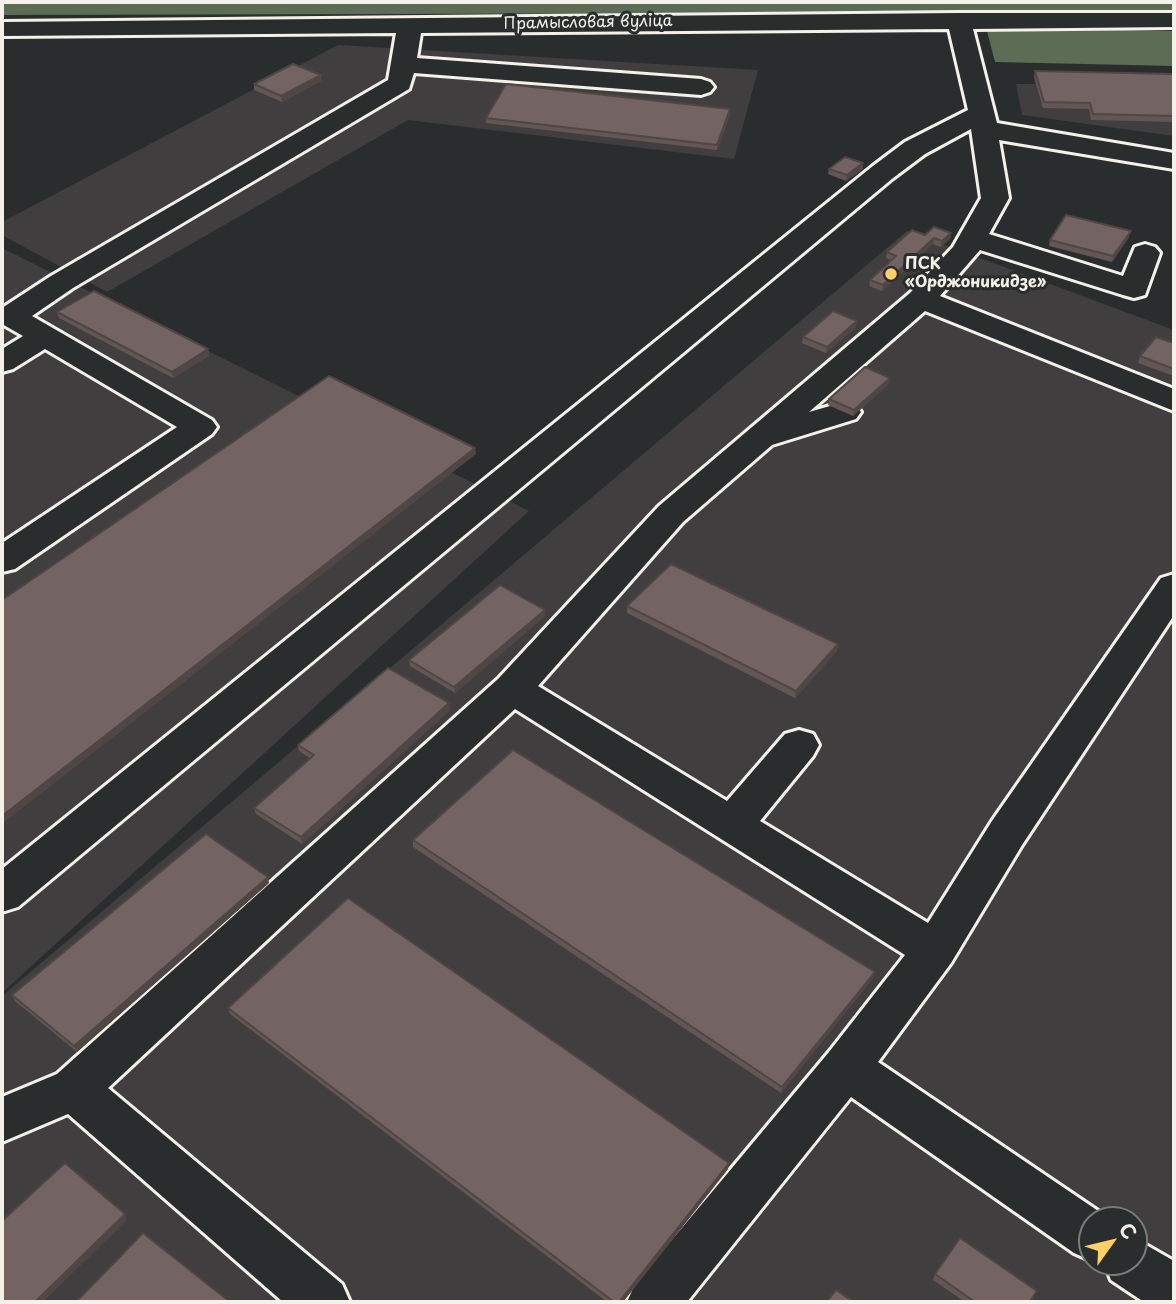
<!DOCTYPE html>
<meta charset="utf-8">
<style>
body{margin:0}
#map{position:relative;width:1176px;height:1304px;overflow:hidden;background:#2a2d2e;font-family:"Playpen Sans",sans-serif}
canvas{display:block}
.frame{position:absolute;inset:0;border:4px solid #f4f1e8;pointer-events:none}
.north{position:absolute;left:1078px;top:1206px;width:70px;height:70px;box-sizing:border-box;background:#2a2d2e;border:2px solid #7b7b78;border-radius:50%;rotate:56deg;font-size:19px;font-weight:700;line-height:28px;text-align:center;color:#f4f1e8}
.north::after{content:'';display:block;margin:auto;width:24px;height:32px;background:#ffd166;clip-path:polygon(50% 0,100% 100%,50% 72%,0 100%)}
</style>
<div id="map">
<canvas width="1176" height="1304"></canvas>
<div class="frame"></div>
<div class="north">С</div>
</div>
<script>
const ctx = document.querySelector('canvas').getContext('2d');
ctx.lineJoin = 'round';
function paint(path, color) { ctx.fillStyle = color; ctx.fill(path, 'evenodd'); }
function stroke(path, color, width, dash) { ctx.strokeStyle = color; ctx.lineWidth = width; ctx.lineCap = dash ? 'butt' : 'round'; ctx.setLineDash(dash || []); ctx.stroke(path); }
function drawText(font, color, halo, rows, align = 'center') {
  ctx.font = font + ' "Playpen Sans",sans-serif'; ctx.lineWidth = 6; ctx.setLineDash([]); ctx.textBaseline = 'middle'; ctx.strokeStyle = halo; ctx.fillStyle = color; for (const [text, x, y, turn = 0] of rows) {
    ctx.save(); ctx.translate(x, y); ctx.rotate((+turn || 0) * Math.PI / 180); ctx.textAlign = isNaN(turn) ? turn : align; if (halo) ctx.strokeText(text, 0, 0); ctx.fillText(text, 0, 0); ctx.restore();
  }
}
paint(new Path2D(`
 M338,45L758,70L734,159L408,120L107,292L2,235V222Z
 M1034,77L1174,80V136L1022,115L1016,84H1035Z
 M907,231L1174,330V1302H2V996ZM1092,1220H1134V1262H1092Z
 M2,248L529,511L2,993Z`), '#403e3e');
paint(new Path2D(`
 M2,2H1174V12L2,15Z
 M986,27L1174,31V66L995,62Z`), '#5c6c55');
const minor = new Path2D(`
 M959,13H1174V27L973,29L997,123L1174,153V169L999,140L1009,198L989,234L1123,276L1135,247L1145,244L1155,247L1160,253L1145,295L1134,298L1123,295L980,250L940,296L1174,389V411L925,311L809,412L844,402L856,405L861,412L856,419L772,445L683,522L538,686L727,801L785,734L799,730L813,734L819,745L813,756L760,821L928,923L992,821L1161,578L1174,574V615L1022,845L951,963L878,1062L1110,1219L1092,1220V1261L1074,1253L851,1097L687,1302H627L635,1284L829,1052L905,955L515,709L108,1088L342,1284L350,1302H283L68,1114L2,1142V1097L57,1074L498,679L659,506L910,293L953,247L981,198L971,129L925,154L893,178L18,907L2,912V869L873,166L905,142L968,110L949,29L421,33L417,58L701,79L710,82L714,87L710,92L701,95L414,73L409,89L73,288L32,316L212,420L217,427L212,434L15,569L2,572V543L177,427L45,349L13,369L2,372V349L23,336L2,324V308L51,276L388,80L396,33L2,36V22Z
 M1134,1238L1174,1261V1302H1144L1111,1280L1104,1262H1134Z`);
stroke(minor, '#f4f1e8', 6);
paint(minor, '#2a2d2e');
paint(new Path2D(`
 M1035,71L1174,74V122L1091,120L1089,109L1043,108L1034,77Z
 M321,81L282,102L254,90V84Z
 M730,115L717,150L486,123V118Z
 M863,163V169L846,181L828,174L829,169Z
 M951,233L950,239L941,247L933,244L882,291L869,286L870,280L891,260L886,258L887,252L925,235Z
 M1129,237L1112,262L1049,246L1050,240Z
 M57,312L208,349L209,356L173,378L59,318Z
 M856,327L826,353L802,343L803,337Z
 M1174,343V376L1138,363L1140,356Z
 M890,378L889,384L853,416L828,405L829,399Z
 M627,606L838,644L837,651L795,698L627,613Z
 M545,610V616L455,693L410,666L409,660Z
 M449,703L450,710L302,844L256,814L254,808L311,759L299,751L298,745Z
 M413,840L873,978L781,1093L413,847Z
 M269,883L77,1052L15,1001L12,995Z
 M228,1008L728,1169L623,1302H607L230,1014Z
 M935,1274L1034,1297L1031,1302H965L933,1280Z`), '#635655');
paint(new Path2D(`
 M321,75V81L282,102L281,96Z
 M730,109V115L717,150V145Z
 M863,163V169L846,181L847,175Z
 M1131,231L1129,237L1112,262L1113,256Z
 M951,233L950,239L941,247L942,241Z
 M934,238L933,244L882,291L883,285Z
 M857,321L856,327L826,353L827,347Z
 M208,349L209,356L173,378L172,372Z
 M890,378L889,384L853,416L854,410Z
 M475,448L476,454L2,824V816Z
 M545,610V616L455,693L454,687Z
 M838,644L837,651L795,698L796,691Z
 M449,703L450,710L302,844L301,837Z
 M268,877L269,883L77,1052L74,1046Z
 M875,972L873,978L781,1093L782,1087Z
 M729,1163L728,1169L623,1302H619Z
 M125,1214L127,1220L43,1302H35Z`), '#504645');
const building = new Path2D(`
 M293,64L321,75L281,96L254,84Z
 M1035,71L1174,74V116L1093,114L1090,103L1044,102Z
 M506,84L730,109L717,145L486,118Z
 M845,157L863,163L847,175L829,169Z
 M1066,215L1131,231L1113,256L1050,240Z
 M934,227L951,233L942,241L934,238L883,285L870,280L896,256L887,252L912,230L925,235Z
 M94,291L208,349L172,372L57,312Z
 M833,311L857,321L827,347L803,337Z
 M1156,337L1174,343V369L1140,356Z
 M865,367L890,378L854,410L829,399Z
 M329,376L475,448L2,816V600Z
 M671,564L838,644L796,691L627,606Z
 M500,585L545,610L454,687L409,660Z
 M388,668L449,703L301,837L254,808L314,755L298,745Z
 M513,750L875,972L782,1087L413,840Z
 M206,834L268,877L74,1046L12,995Z
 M348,898L729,1163L619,1302H614L228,1008Z
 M65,1163L125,1214L35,1302H2V1221Z
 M143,1233L230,1302H76Z
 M960,1238L1037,1291L1029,1302H975L935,1274Z
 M836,1290L854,1302H827Z`);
paint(building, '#736463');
stroke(building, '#504645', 2);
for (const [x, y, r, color] of [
 [891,274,7,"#ffd166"]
]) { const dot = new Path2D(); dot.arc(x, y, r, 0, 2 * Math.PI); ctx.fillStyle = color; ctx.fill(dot); stroke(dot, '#2a2d2e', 2.5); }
drawText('16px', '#f4f1e8', '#2a2d2e', [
 ["Прамысловая вуліца",588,23,-1]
]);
drawText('bold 16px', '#f4f1e8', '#2a2d2e', [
 ["ПСК",905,265],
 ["«Орджоникидзе»",905,283]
], 'left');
</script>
